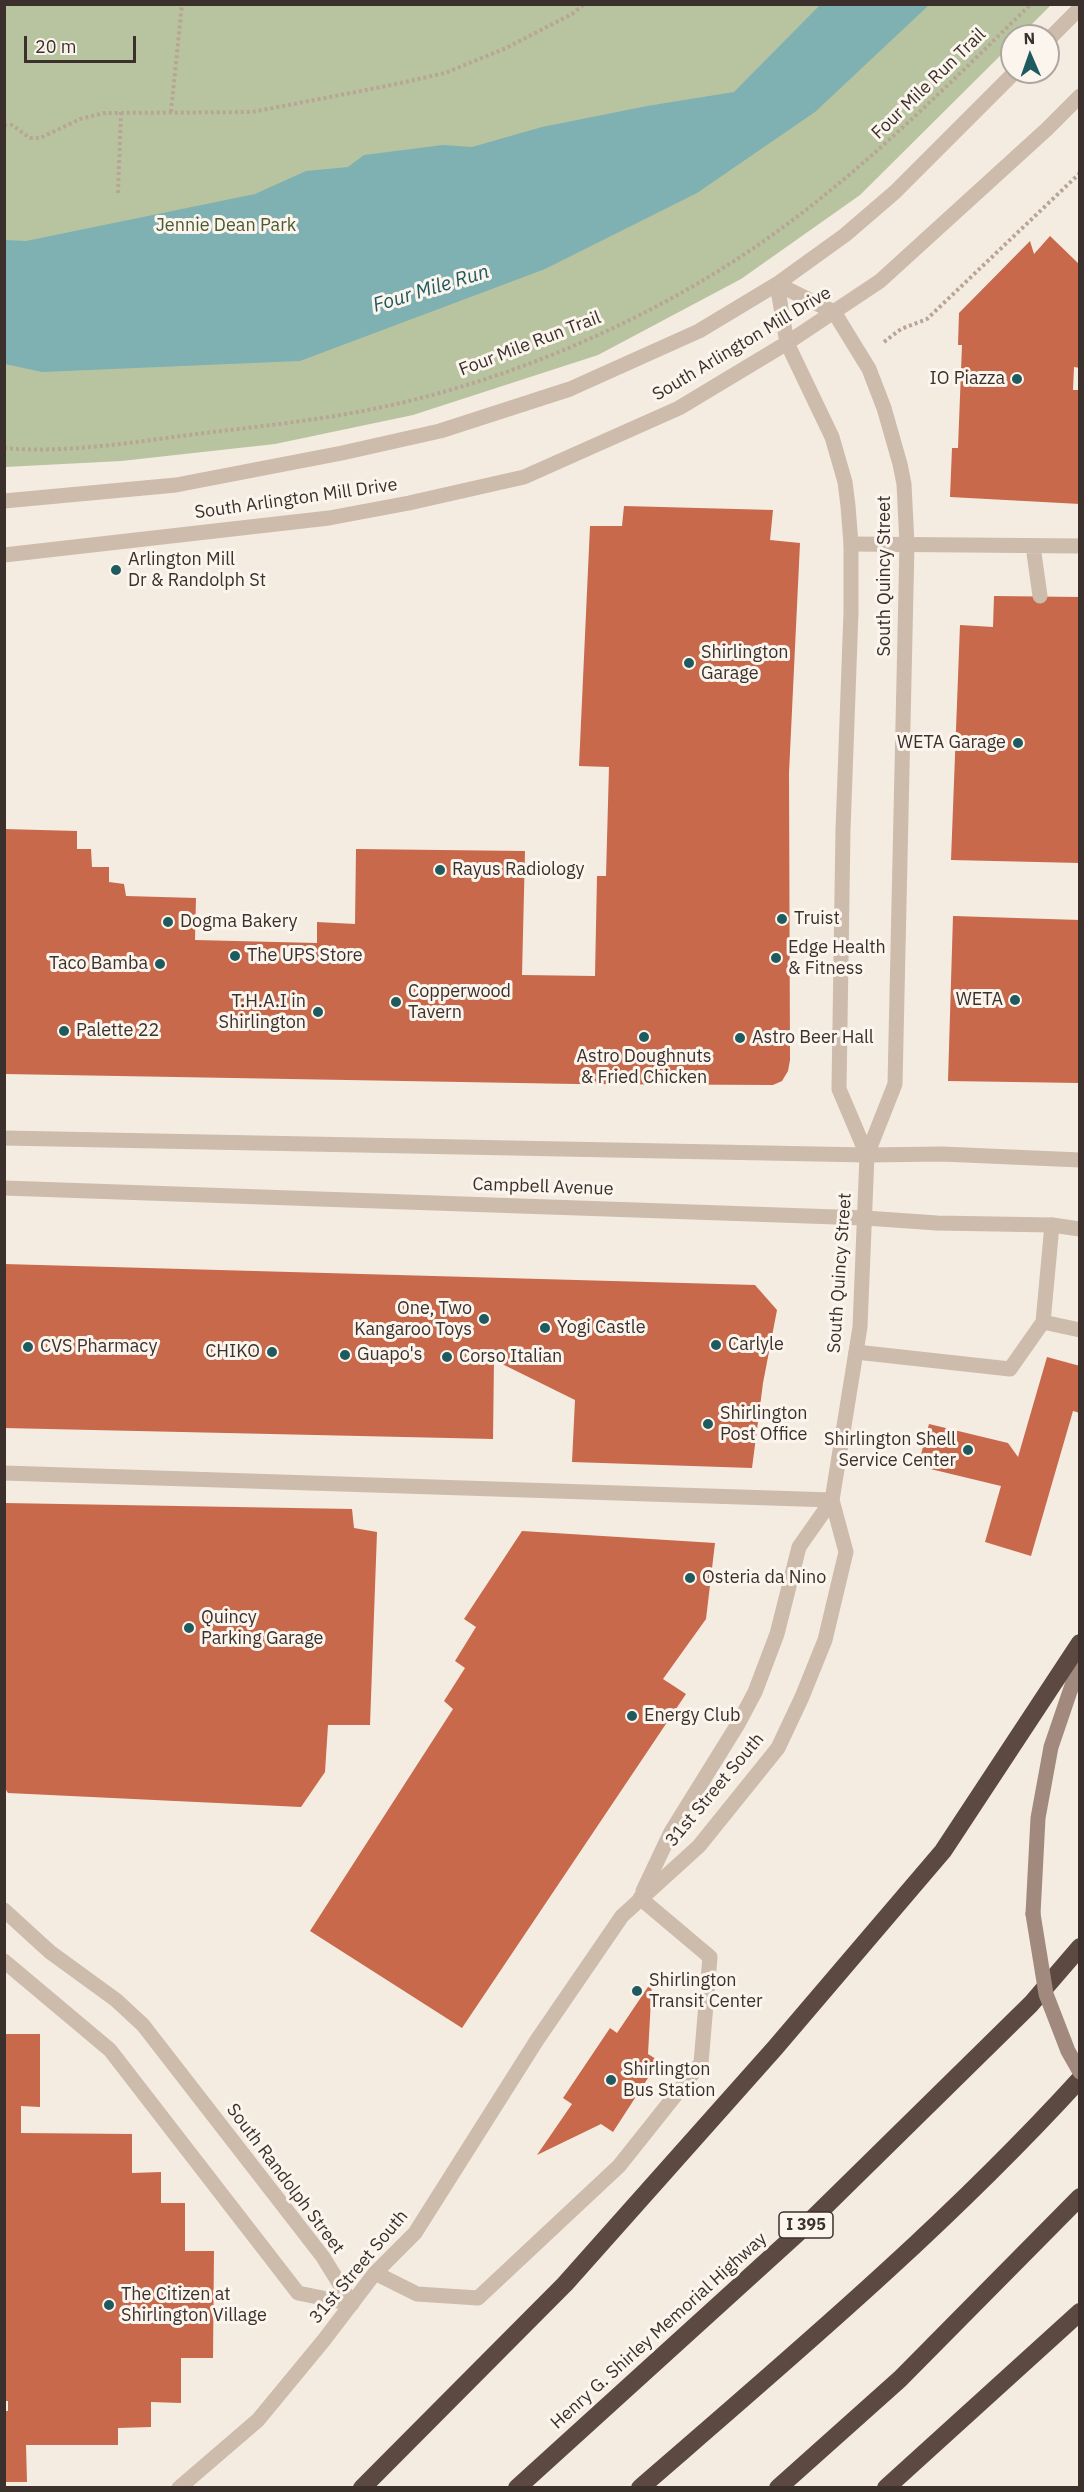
<!DOCTYPE html>
<style>
body{margin:0}
#map{position:relative;width:1084px;height:2492px;overflow:hidden;background:#f4ebe1;font-family:"IBM Plex Sans",sans-serif}
canvas{display:block}
.frame{position:absolute;inset:0;border:6px solid #3b302b;pointer-events:none}
.north{position:absolute;left:1000px;top:24px;width:60px;height:60px;box-sizing:border-box;background:#fbf5ee;border:2px solid #aea6a0;border-radius:50%;rotate:358deg;font-size:16px;font-weight:700;line-height:24px;text-align:center;color:#3b302b}
.north::after{content:'';display:block;margin:auto;width:21px;height:27px;background:#1f5a5e;clip-path:polygon(50% 0,100% 100%,50% 72%,0 100%)}
.scale{position:absolute;left:24px;top:36px;width:112px;height:27px;box-sizing:border-box;border:3px solid #3b302b;border-top:0;padding-left:8px;font-size:18px;line-height:21px;white-space:nowrap;color:#3b302b;-webkit-text-stroke:4px #fbf5ee;paint-order:stroke}
</style>
<div id="map">
<canvas width="1084" height="2492"></canvas>
<div class="frame"></div>
<div class="north">N</div>
<div class="scale">20 m</div>
</div>
<script>
const ctx = document.querySelector('canvas').getContext('2d');
ctx.lineJoin = 'round';
function paint(path, color) { ctx.fillStyle = color; ctx.fill(path, 'evenodd'); }
function stroke(path, color, width, dash) { ctx.strokeStyle = color; ctx.lineWidth = width; ctx.lineCap = dash ? 'butt' : 'round'; ctx.setLineDash(dash || []); ctx.stroke(path); }
function drawText(font, color, halo, rows, align = 'center') {
  ctx.font = font + ' "IBM Plex Sans",sans-serif'; ctx.lineWidth = 6; ctx.setLineDash([]); ctx.textBaseline = 'middle'; ctx.strokeStyle = halo; ctx.fillStyle = color; for (const [text, x, y, turn = 0] of rows) {
    ctx.save(); ctx.translate(x, y); ctx.rotate((+turn || 0) * Math.PI / 180); ctx.textAlign = isNaN(turn) ? turn : align; if (halo) ctx.strokeText(text, 0, 0); ctx.fillText(text, 0, 0); ctx.restore();
  }
}
paint(new Path2D(`
 M4,5H1051L1020,36H1012V44L860,195L741,279L598,355L413,415L275,444L121,461L5,467Z`), '#b8c4a0');
paint(new Path2D(`
 M820,5H929L815,112L697,193L545,269L300,361L42,372L5,364V240L26,241L255,194L306,171L348,167L364,155L443,145L472,147L542,127L647,106L734,92Z`), '#7fb0b2');
paint(new Path2D(`
 M1050,236L1080,265V368L1074,367L1073,390H1080V504L950,497L952,448H958L962,345H958L959,313L1030,241L1034,254Z
 M624,506L773,510L770,540L800,543L789,773L790,1060L788,1071L782,1081L773,1085L576,1084L4,1074V829L77,831V849H91L92,867H109V882L124,884L126,896L196,898L195,940L317,943V922L355,924L356,849L525,851L522,975L595,976L597,876H606L609,767L579,766L590,526H622Z
 M994,596L1080,597V863L951,860L960,625L993,627Z
 M953,916L1080,920V1083L948,1081Z
 M4,1264L755,1285L777,1310L763,1383L752,1468L572,1462L575,1400L494,1360L493,1439L4,1428Z
 M1047,1357L1080,1366V1413L1073,1411L1031,1556L985,1542L1001,1486L918,1466L929,1424L1008,1443L1018,1457Z
 M4,1503L352,1509L354,1528L377,1532L370,1725H328L325,1772L301,1807L8,1793L4,1787Z
 M522,1531L715,1543L706,1619L663,1679L686,1694L462,2028L310,1931L453,1709L444,1701L465,1668L455,1661L476,1627L464,1619Z
 M652,1981L648,2054L659,2061L613,2132L601,2124L537,2155L572,2104L563,2098L610,2028L617,2033Z
 M4,2034H40V2107L21,2106V2133L132,2134V2173L161,2172V2203H185V2251H214L213,2358H181V2403L151,2402V2427L118,2428V2445H26L27,2482H4V2411H8V2401H4Z`), '#c8694b');
stroke(new Path2D(`
 M171,112L182,4
 M4,125H12L30,138H40L80,119L104,113L252,112L387,86L445,73L506,48L572,14L584,4
 M118,193L121,112
 M884,342L901,329L927,319L1080,173
 M4,448C73,454 144,440 213,432C264,426 317,420 368,410C505,383 647,322 761,243C860,174 945,88 1031,4`), '#b9a596', 4, [3, 3]);
stroke(new Path2D(`
 M851,544L1080,546
 M1033,546L1040,596
 M1043,1322L1052,1225
 M856,1352L1010,1369L1043,1322L1080,1330
 M4,1473L832,1500
 M375,2273L417,2294L478,2298L619,2166L701,2063L710,1957L640,1898`), '#cdbbac', 15);
stroke(new Path2D(`
 M4,1138L867,1155
 M4,1188L865,1218
 M4,1910L50,1952L116,2000L143,2025L323,2257L352,2304
 M4,1961L110,2050L298,2293L352,2304`), '#cdbbac', 15);
stroke(new Path2D(`
 M1048,40L1080,8
 M777,284L787,343L832,437L845,482L848,506L851,544V612L843,830L839,1089L867,1155
 M4,501L176,485L342,453L440,431L570,389L699,331L777,284L845,235L895,192L1015,72
 M4,555L329,518L409,503L524,477L679,408L787,343L880,281L1047,129L1080,96
 M867,1155L942,1154L1080,1160
 M865,1218L937,1223L1052,1225L1080,1229
 M643,1891L671,1832L738,1724L755,1692L777,1634L799,1547L832,1500
 M179,2488L258,2420L324,2340L375,2273L415,2233L537,2040L622,1916L699,1846L778,1748L802,1697L825,1640L846,1552L832,1500L860,1327L867,1155L895,1084L907,544L904,484L900,464L884,408L869,369L834,312L777,284`), '#cdbbac', 15);
stroke(new Path2D(`
 M1033,1914L1038,1818L1051,1747L1080,1662`), '#a18a7d', 15);
stroke(new Path2D(`
 M362,2488L565,2284L775,2048L943,1851L1080,1643
 M517,2488L800,2231L1031,2004L1080,1947
 M640,2488C791,2357 945,2227 1080,2079
 M778,2488L900,2379L1080,2197
 M886,2488L1080,2312`), '#5c4a42', 18);
stroke(new Path2D(`
 M1033,1914L1046,1994L1068,2051L1080,2072`), '#a18a7d', 15);
for (const [x, y, r, color] of [
 [1017,379,6,"#1f5a5e"],
 [116,570,6,"#1f5a5e"],
 [689,663,6,"#1f5a5e"],
 [1018,743,6,"#1f5a5e"],
 [440,870,6,"#1f5a5e"],
 [782,919,6,"#1f5a5e"],
 [168,922,6,"#1f5a5e"],
 [235,956,6,"#1f5a5e"],
 [776,958,6,"#1f5a5e"],
 [160,964,6,"#1f5a5e"],
 [1015,1000,6,"#1f5a5e"],
 [396,1002,6,"#1f5a5e"],
 [318,1012,6,"#1f5a5e"],
 [64,1031,6,"#1f5a5e"],
 [644,1037,6,"#1f5a5e"],
 [740,1038,6,"#1f5a5e"],
 [484,1319,6,"#1f5a5e"],
 [545,1328,6,"#1f5a5e"],
 [716,1345,6,"#1f5a5e"],
 [28,1347,6,"#1f5a5e"],
 [272,1352,6,"#1f5a5e"],
 [345,1355,6,"#1f5a5e"],
 [447,1357,6,"#1f5a5e"],
 [708,1424,6,"#1f5a5e"],
 [968,1450,6,"#1f5a5e"],
 [690,1578,6,"#1f5a5e"],
 [189,1628,6,"#1f5a5e"],
 [632,1716,6,"#1f5a5e"],
 [637,1991,6,"#1f5a5e"],
 [611,2080,6,"#1f5a5e"],
 [109,2305,6,"#1f5a5e"]
]) { const dot = new Path2D(); dot.arc(x, y, r, 0, 2 * Math.PI); ctx.fillStyle = color; ctx.fill(dot); stroke(dot, '#fbf5ee', 2); }
for (const [x, y, w] of [
 [806,2225,54]
]) { const box = new Path2D(); box.roundRect(x - w / 2, y - 13, w, 26, 4.5); ctx.fillStyle = '#fbf5ee'; ctx.fill(box); stroke(box, '#3b302b', 1.5); }
drawText('bold 16px', '#3b302b', null, [
 ["I 395",806,2225]
]);
drawText('18px', '#3b302b', '#fbf5ee', [
 ["Four Mile Run Trail",929,84,-44],
 ["Four Mile Run Trail",530,344,-21],
 ["South Arlington Mill Drive",742,344,-31],
 ["South Arlington Mill Drive",296,499,-8],
 ["South Quincy Street",885,576,-90],
 ["Campbell Avenue",543,1187,2],
 ["South Quincy Street",840,1273,-86],
 ["31st Street South",715,1790,-50],
 ["South Randolph Street",285,2179,53],
 ["31st Street South",359,2267,-50],
 ["Henry G. Shirley Memorial Highway",659,2331,-42]
]);
drawText('18px', '#4a5a2e', '#fbf5ee', [
 ["Jennie Dean Park",226,226]
]);
drawText('18px', '#3b302b', '#fbf5ee', [
 ["IO Piazza",1005,379,"right"],
 ["Arlington Mill",128,560],
 ["Dr & Randolph St",128,581],
 ["Shirlington",701,653],
 ["Garage",701,674],
 ["WETA Garage",1006,743,"right"],
 ["Rayus Radiology",452,870],
 ["Truist",794,919],
 ["Dogma Bakery",180,922],
 ["Edge Health",788,948],
 ["& Fitness",788,969],
 ["The UPS Store",247,956],
 ["Taco Bamba",148,964,"right"],
 ["Copperwood",408,992],
 ["Tavern",408,1013],
 ["WETA",1003,1000,"right"],
 ["T.H.A.I in",306,1002,"right"],
 ["Shirlington",306,1023,"right"],
 ["Palette 22",76,1031],
 ["Astro Beer Hall",752,1038],
 ["Astro Doughnuts",644,1057,"center"],
 ["& Fried Chicken",644,1078,"center"],
 ["One, Two",472,1309,"right"],
 ["Kangaroo Toys",472,1330,"right"],
 ["Yogi Castle",557,1328],
 ["Carlyle",728,1345],
 ["CVS Pharmacy",40,1347],
 ["CHIKO",260,1352,"right"],
 ["Guapo's",357,1355],
 ["Corso Italian",459,1357],
 ["Shirlington",720,1414],
 ["Post Office",720,1435],
 ["Shirlington Shell",956,1440,"right"],
 ["Service Center",956,1461,"right"],
 ["Osteria da Nino",702,1578],
 ["Quincy",201,1618],
 ["Parking Garage",201,1639],
 ["Energy Club",644,1716],
 ["Shirlington",649,1981],
 ["Transit Center",649,2002],
 ["Shirlington",623,2070],
 ["Bus Station",623,2091],
 ["The Citizen at",121,2295],
 ["Shirlington Village",121,2316]
], 'left');
drawText('italic 20px', '#1f5a5e', '#fbf5ee', [
 ["Four Mile Run",431,289,-17]
]);
</script>
